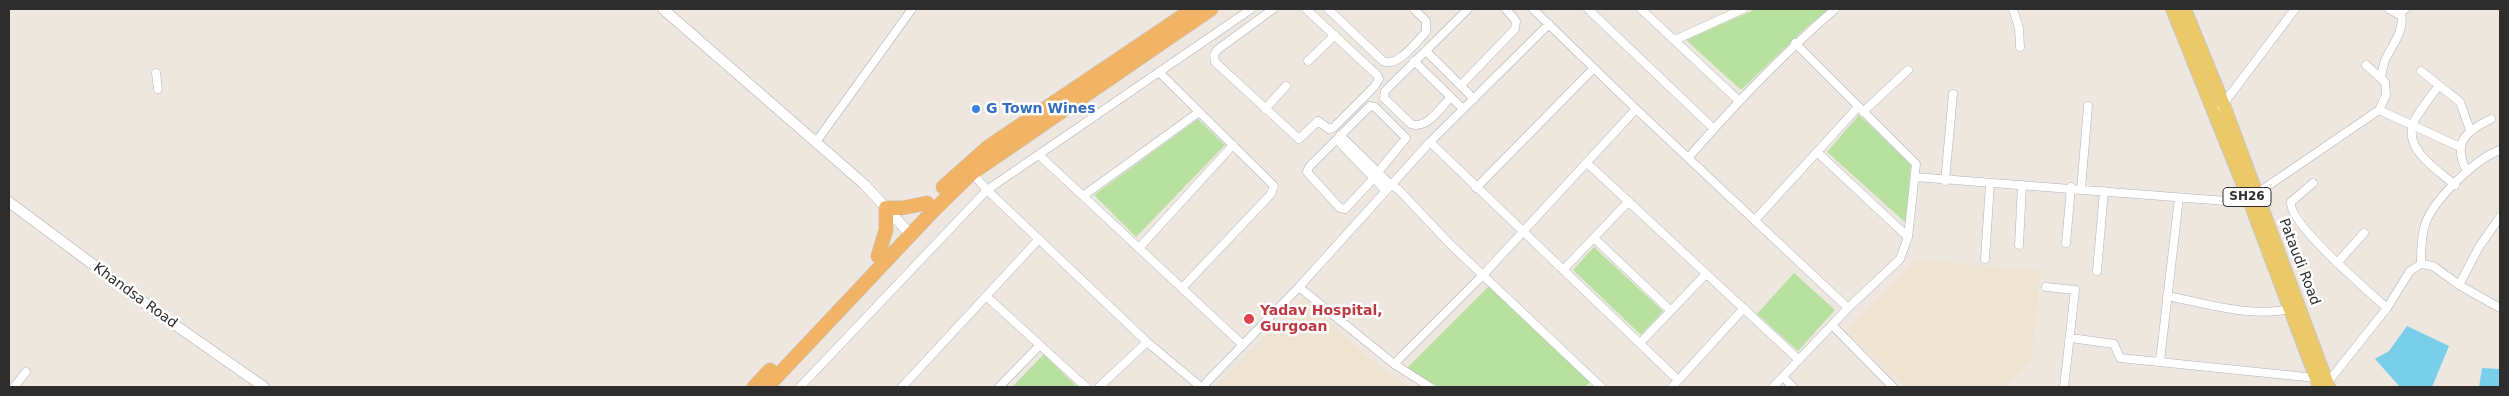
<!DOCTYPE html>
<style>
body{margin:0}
#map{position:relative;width:2509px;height:396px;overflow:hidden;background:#ede7e0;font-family:"DejaVu Sans",sans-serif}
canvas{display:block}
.frame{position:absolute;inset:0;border:10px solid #2d2d2d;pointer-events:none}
</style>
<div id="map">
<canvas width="2509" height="396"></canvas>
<div class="frame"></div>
</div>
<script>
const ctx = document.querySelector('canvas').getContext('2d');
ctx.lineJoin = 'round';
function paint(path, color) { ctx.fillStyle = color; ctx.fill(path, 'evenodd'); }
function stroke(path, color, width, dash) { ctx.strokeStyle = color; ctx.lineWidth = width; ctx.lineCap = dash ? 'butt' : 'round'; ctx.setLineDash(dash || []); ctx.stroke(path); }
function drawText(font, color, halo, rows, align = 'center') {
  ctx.font = font + ' "DejaVu Sans",sans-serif'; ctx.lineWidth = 5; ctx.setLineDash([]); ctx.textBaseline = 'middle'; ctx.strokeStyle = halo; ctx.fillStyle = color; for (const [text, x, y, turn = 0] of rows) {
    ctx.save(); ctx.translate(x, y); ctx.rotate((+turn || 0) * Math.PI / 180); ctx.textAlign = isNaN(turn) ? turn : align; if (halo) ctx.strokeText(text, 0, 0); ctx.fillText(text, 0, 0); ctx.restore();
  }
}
paint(new Path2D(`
 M1917,259L2041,271L2031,360L2004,387H1906L1845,331Z
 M1304,297L1365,355L1409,387H1215Z`), '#eee4d1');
paint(new Path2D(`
 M1756,9H1829L1808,26L1741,90L1686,40Z
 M1859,115L1911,164L1906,223L1827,152Z
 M1198,119L1225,145L1136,237L1094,195Z
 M1594,247L1663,311L1641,335L1573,270Z
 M1794,273L1835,310L1798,351L1757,314Z
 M1490,285L1590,382L1585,387H1439L1406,369Z
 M1044,354L1077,387H1012Z`), '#b8e1a0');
paint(new Path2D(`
 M2407,326L2449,346L2432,387H2400L2375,359L2389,351Z
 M2482,368L2500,369V387H2479Z`), '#79cfea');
const minor = new Path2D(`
 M1273,9L1217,50L1214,55L1215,62L1299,139L1318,121L1329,129L1333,128L1374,87L1379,79L1377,75L1306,9
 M1328,9L1383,61C1398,68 1416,42 1426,32V21L1414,9
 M1533,9L1636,109L1848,308
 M1588,9L1714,129
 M1641,9L1738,100
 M2013,9L2019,28L2020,47
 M2389,9L2398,14L2405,9
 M1675,40L1743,9
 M1795,43L1916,164L1908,237
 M1426,51L1474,99
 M1308,61L1335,35
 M1414,61L1463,109
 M2421,71L2460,102L2470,130
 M1159,72L1274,186L1271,194L1182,288
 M156,73L158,89
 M2381,78C2382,72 2383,65 2386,58C2393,44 2405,30 2401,13
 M1461,85L1515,29L1516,21L1506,9
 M2439,85C2431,97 2418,111 2413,124C2404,150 2439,171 2455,185
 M1451,97C1441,107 1427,130 1411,124L1384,98L1385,91L1468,9
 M2221,107L2295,9
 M1265,109L1286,86
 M2379,110L2460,147
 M1863,112L1908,70
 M1340,135L1391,185L1398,189L1451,245L1601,387
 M816,142L912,9
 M1339,142L1386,191
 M1430,142L1678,380
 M1039,155L1243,345
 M1689,157C1735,104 1782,55 1835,9
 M1587,163L1799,360
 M2467,172C2452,142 2465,132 2491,119
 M972,173L987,190L1147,342L1201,387
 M1915,177L2239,202L2256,194L2379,110L2386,95L2385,82L2366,65
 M1373,179L1345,209L1340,208L1307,172L1309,167L1370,106L1375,107L1406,138L1378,172
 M1945,181L1953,94
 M2313,183L2291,202C2288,223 2369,292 2387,308
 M1476,188L1594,68
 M2081,189L2088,106
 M1083,196L1199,112
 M1755,220L1858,107
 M1594,238L1671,311
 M2066,243L2071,187
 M2019,245L2022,185
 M1139,248L1233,145
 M1985,259L1990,184
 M2337,263L2364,233
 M2421,264C2421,251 2421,237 2425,225C2433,200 2475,159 2500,150
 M1563,270L1629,201
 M2097,271L2104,191
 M2459,285L2479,247L2500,217
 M1299,287L1394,364L1430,387
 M2046,287L2075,290L2064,387
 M986,296L1086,387
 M2167,296C2206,303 2253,319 2293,308
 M1832,325L1893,387
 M2071,338L2114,344L2120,358L2316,378
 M1640,343L1706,274
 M2160,361L2179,198
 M1394,364L1483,275L1636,109
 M1783,377L1793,387
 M2328,382L2387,308L2410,271L2421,264L2433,266L2459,285L2500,308
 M14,387L26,372
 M800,387L987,190L1251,9
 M902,387L1039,239
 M999,387L1040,345
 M1099,387L1147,342
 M1202,387L1299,287L1430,142L1549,24
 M1672,387L1744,308
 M1773,387L1848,308L1900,259L1908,237L1817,152`);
const tertiary = new Path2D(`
 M663,9L865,185L910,234
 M9,202L158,313L264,387`);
const primary = new Path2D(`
 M2172,9L2248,198L2319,387
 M2185,9L2224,105L2329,387`);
const trunk = new Path2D(`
 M943,187L988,147L1193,9
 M878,256L886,230V208H902L927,203
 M754,387L770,370
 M767,387L933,211L972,173L1211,9`);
stroke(minor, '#b0b3bc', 9);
stroke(tertiary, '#b0b3bc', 11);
stroke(primary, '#c8c8c8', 14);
stroke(trunk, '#c8c8c8', 15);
stroke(minor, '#fff', 8);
stroke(tertiary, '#fff', 10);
stroke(primary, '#ebc868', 12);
stroke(trunk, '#f1b365', 14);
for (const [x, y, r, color] of [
 [976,109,5,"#3f7fe0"],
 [1249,319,6,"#e0444e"]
]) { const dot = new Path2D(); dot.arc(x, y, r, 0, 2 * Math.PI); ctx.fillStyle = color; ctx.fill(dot); stroke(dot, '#fff', 2); }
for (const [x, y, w] of [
 [2247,197,48]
]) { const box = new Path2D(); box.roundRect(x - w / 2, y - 9.5, w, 19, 4); ctx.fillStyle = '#fff'; ctx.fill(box); stroke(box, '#2d2d2d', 1); }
drawText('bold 12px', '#2d2d2d', null, [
 ["SH26",2247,197]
]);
drawText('bold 14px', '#366cbe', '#fff', [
 ["G Town Wines",986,109]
], 'left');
drawText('14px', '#2d2d2d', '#fff', [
 ["Pataudi Road",2299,262,69],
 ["Khandsa Road",135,296,36]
]);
drawText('bold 14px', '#be3a42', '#fff', [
 ["Yadav Hospital,",1260,311],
 ["Gurgoan",1260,327]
], 'left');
</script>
